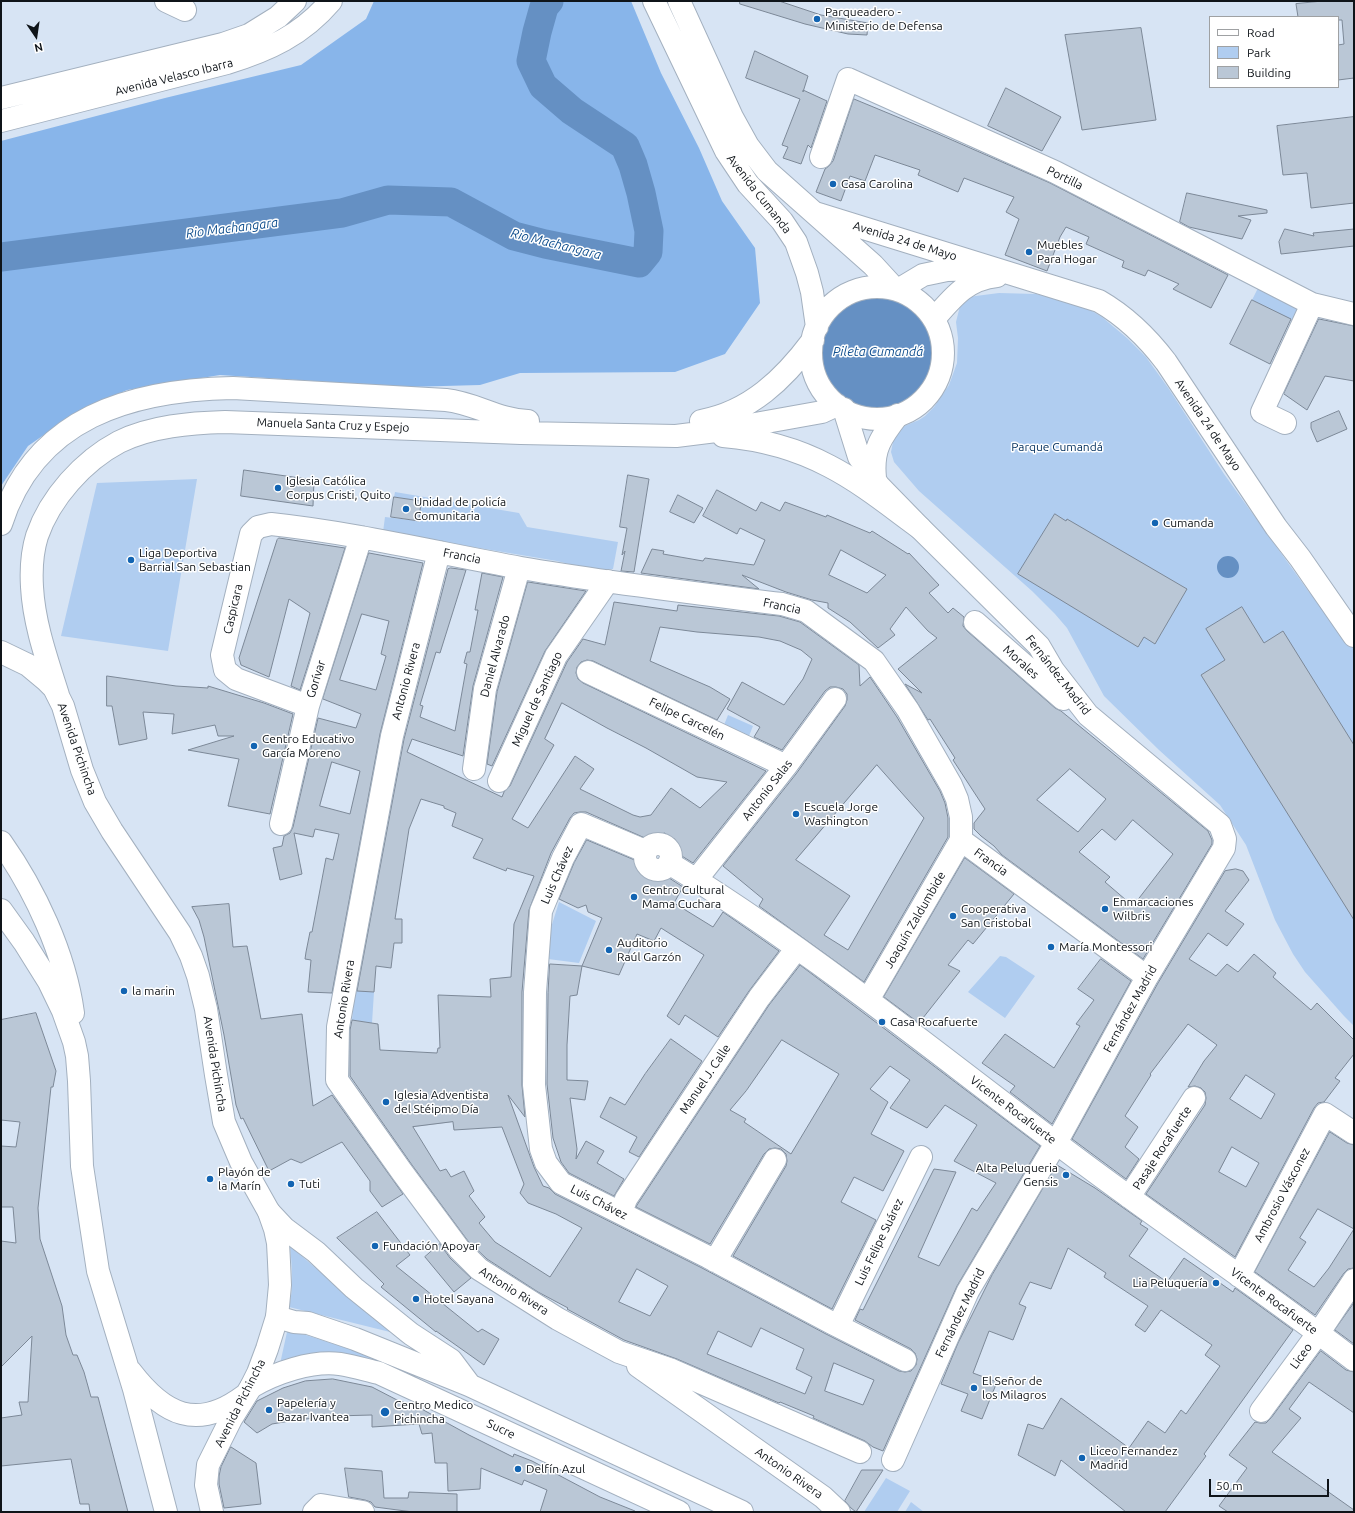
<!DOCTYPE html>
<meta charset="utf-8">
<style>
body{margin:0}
#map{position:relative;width:1355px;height:1513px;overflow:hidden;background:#d7e4f4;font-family:Ubuntu,sans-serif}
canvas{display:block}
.frame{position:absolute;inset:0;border:2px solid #0f1419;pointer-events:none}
.legend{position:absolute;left:1209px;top:16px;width:130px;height:72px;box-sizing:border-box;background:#fff;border:1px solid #9fa1a3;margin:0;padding:5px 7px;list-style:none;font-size:12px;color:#0f1419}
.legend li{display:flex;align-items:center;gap:8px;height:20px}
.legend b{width:20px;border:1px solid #9fa1a3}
.north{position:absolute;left:16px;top:16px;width:40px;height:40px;-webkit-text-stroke:3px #fff;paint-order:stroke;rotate:167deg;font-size:11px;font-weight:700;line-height:16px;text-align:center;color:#0f1419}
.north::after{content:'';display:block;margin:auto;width:14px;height:18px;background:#0f1419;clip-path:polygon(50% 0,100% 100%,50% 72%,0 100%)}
.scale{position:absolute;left:1209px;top:1479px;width:120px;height:18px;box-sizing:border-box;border:2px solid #0f1419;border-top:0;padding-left:5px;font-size:12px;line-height:14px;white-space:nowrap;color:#0f1419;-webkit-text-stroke:3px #fff;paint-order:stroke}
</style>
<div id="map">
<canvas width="1355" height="1513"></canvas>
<div class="frame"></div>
<ul class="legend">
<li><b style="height:5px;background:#fff"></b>Road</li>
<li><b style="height:11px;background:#b0cdf0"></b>Park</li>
<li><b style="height:11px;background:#bac7d6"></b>Building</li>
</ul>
<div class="north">N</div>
<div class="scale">50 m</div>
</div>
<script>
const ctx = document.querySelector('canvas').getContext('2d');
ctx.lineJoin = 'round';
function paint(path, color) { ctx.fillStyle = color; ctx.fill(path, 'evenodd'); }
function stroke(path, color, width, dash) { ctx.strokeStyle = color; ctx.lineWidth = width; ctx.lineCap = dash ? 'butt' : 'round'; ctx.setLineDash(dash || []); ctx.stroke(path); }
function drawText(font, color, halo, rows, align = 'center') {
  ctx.font = font + ' Ubuntu,sans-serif'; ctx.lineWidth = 3; ctx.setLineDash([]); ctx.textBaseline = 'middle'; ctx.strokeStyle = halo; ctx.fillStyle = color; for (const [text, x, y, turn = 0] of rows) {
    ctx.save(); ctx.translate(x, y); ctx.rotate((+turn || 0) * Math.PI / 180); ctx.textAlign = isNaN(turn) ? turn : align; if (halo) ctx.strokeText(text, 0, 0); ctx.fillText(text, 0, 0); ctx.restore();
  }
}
paint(new Path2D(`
 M1258,288L1305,311L1298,323L1252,300Z
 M999,293L1036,294L1073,303L1092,311L1102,317L1127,338L1146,357L1169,389L1224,474L1309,592L1334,619L1354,650V1026L1344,1016L1305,972L1293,954L1275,920L1246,845L1220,805L1159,750L1104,696L1067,628L1055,614L1032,591L919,491L894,462L891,452L894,437L902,427L919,420L925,416L934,407L949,385L957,363L958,338L956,322L960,306L968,297Z
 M197,479L168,651L61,636L97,483Z
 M395,492L519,513L527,527L618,542L613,569L597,571L557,561L383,532L385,517L419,521L421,501L394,497Z
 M728,715L753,726L749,736L724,725Z
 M559,902L596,921L579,963L548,959L549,934Z
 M1000,956L1006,957L1035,976L1005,1018L968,992Z
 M355,990L374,992L372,1023L352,1020Z
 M290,1246L390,1332L289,1307C294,1287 292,1267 290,1246Z
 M287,1332H291L306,1335L374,1357L372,1361L329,1352L300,1356L280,1364Z
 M886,1478L910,1491L897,1512H864Z
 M911,1502L924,1512H905Z`), '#b0cdf0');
paint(new Path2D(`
 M374,1H631L661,73L699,148L722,201L755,248L760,303L725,354L675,372L520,373L480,385L407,387L220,375L127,390L74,414L28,446L1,486V141L165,98L301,65L366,19Z`), '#88b5ea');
paint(new Path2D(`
 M822 353a56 56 0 1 1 112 0a56 56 0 1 1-112 0Z
 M1217 567a11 11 0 1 1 22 0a11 11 0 1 1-22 0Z`), '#6590c3');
stroke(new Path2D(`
 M1,257L342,213L388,200L451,202L514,236L545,244L639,263L648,252L649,231L641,193L633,165L625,146L572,111L543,86L531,61L537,32L544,7L549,1`), '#6590c3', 29);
const building = new Path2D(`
 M740,1H779L821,15L868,23L867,35L848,34L805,24L740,4Z
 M1323,1H1354V78L1338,80V45L1344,44L1342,20H1338V17H1298L1296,4Z
 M1141,28L1156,120L1082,130L1065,35Z
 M755,51L808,76L803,92V90L827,101L811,148L808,145L801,164L783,158L788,147L782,145L800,99L746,78Z
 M1006,88L1061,117L1042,151L988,126Z
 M854,99L936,133L1050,183L1228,275L1211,308L1173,289L1179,284L1148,270L1145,276L1122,267L1124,261L1086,244L1089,237L1066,227L1060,237L1047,271L1005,255L1019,219L1006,212L1014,197L964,178L958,192L918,175L920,170L875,155L865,181L850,176L841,201L816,192L825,169L829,166L833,161Z
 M1354,117V203L1311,208L1307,173L1283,175L1277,126Z
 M1187,193L1267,210V213L1238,216L1251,220L1242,239L1189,227L1180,222Z
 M1285,229L1314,236L1313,233L1354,229V246L1281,254L1279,242Z
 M1252,300L1291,319L1270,364L1230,344Z
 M1319,319L1354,326V381L1325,376L1307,410L1284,394Z
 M1339,411L1347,429L1317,442L1311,428V423Z
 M244,470L314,480L313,506L241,496Z
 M628,475L649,479L634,572L621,571L625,551L622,555L627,528L620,527Z
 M717,490L756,511L761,502L780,511L785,502L826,517L827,515L870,533L872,531L908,554L909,553L939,585L929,593L948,613L953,608L964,617L963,626L967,631L1055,708L1061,711L1208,831L1212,840V844L1143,959L1002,855L994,846L981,836L974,829V823L985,809L953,760L955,758L930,719L928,720L905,684L922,693L898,669L937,638L928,631L906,607L890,629L895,635L878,648L850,622L828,608V603L812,600L786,592L742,575L759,589L641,573L652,549L664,551L663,554L703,561L705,558L754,565L765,540L740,528L737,534L703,516ZM841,550L886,575L867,593L829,575ZM1070,769L1106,799L1078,832L1037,800ZM1133,820L1173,854L1133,906L1105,882L1110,877L1079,852L1102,829L1115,840Z
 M678,495L703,508L694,523L670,512Z
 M394,497L421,501L419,521L391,517Z
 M1055,514L1066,521L1067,519L1187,589L1155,644L1144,637L1138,647L1018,574Z
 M279,538L345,548L300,690L291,686L310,613L289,599L269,677L241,665L239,658L277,540Z
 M369,553L423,563L380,734L332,993L308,992L311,960L305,959L306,952L310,932H312L326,858L333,860L339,834L315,829L313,837L294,833L302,874L280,880L273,848L282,846L284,836L290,833L293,827L318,718L356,728L361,714L323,699ZM362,614L389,621L381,654L386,656L376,690L340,680ZM332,762L360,771L350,814L320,806Z
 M451,568L466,570L440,653L436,652L420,705L423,706L420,717L455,731L467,664L464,663L467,652H470L478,610H475L482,573L503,577L473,686L463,756L412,739L407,752L502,797L504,792L510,786L567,662L583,639L605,645L614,602L677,611L678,605L769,615L779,616L800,622L859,665L860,686L870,677L897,717L940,791L945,803L948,818V837L864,982L759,906L763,899L723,866L796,774L845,706L847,700V694L843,689L836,687H830L825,691L782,750L754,737L760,727L727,709L742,682L784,705L803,679L812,659L801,650L780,641L759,637L697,632L660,627L650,661L710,687L730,699L717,720L593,661L587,660L581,662L577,667L576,673L578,679L583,683L766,771L693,863L677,853L675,839L668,838L665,833L645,838L586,812H580L574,813L570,818L551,853L529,910L522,992V1085L525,1117L508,1095L534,1167L543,1186L549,1188L555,1194L702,1268L826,1334L899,1371L905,1372L911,1371L916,1365L917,1359L915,1353L911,1349L855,1320L860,1309L863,1310L934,1169L956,1172L918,1257L939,1266L972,1208L977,1211L996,1183L954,1161L977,1125L945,1105L927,1128L890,1108L910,1080L890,1066L870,1089L888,1102L871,1134L904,1151L883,1191L854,1177L841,1202L876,1220L832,1309L733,1256L786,1166L787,1161L786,1154L781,1149L775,1148L769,1149L764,1154L710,1244L636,1207L637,1205L769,1005L800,965L1040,1146L957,1286L883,1451L873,1447L865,1441L813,1418L814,1416L780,1402L779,1403L677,1359L624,1340L567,1309L568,1308L538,1292L487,1259L468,1241L412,1165L350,1076V1030L352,1020L378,1024L380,1050L437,1053L438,1048H440L438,995L491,997L490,979L511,977L514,924L534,876L507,868L506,871L473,858L483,839L452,826L456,813L444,808V806L421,799L409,829L395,919H402V943H394L391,968L376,966L374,992L357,991L404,739L448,569ZM562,703L607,728L646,748L697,777L727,782L700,808L671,788L651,815L640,817L633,815L580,789L594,769L575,756L528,828L512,819L554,745L545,739ZM877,765L924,818L848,950L824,935L850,896L796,860ZM782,1040L839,1074L791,1154L744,1122L746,1119L730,1110L746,1091ZM453,1122L454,1130L502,1127L524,1184L520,1193L528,1203L556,1214L582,1228L550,1277L495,1242L479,1223L485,1217L469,1196L474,1191L464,1171L451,1177L446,1169L440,1171L413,1127ZM637,1269L668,1286L650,1316L619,1302ZM761,1328L804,1349L796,1369L812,1377L805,1394L707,1354L718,1331L751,1347ZM834,1363L874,1380L863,1405L825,1391Z
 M528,582L586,591L545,651L492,766L487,764L497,692Z
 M1242,607L1264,643L1283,631L1354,745V920L1201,675L1225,660L1206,629Z
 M107,676L176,686L208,688V686L264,703L293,714L270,814L228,806L239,759L188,750L234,736H218L215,725L172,734L174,714L143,712L147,739L119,745L112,706H107Z
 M587,840L637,861L643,871L650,876H666L683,887L674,903L713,927L723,912L779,951L749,991L718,1037L685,1015L679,1025L667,1016L704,955L661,928L654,941L637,934L619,975L582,966L602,918L588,912L586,905L578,908L559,899L574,863Z
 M965,858L1014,894L973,944L968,940L948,965L960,971L919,1023L884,997Z
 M1236,869L1243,871L1249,880L1225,911L1244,924L1227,946L1208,933L1189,959L1216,976L1227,964L1238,972L1254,954L1276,973L1273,977L1311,1010L1317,1003L1354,1040V1054L1335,1078L1340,1081L1324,1102L1318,1103L1314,1108L1235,1257L1146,1194L1205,1105L1206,1098L1205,1092L1201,1088L1195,1086L1188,1087L1204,1061L1217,1045L1188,1024L1150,1074L1151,1075L1125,1116L1138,1127L1125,1147L1139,1159L1126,1179L1072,1139L1158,983L1225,871ZM1246,1075L1275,1094L1261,1119L1230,1099ZM1232,1147L1259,1163L1246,1187L1219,1172Z
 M229,904L233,947L247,946L261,1019L302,1014L313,1106L332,1095L403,1194L382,1207L370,1191V1181L342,1142L301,1163L291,1159L269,1171L243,1118L241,1119L236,1105L224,1035L204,937L199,920L192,907Z
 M1101,959L1131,981L1052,1124L1010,1092L1015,1086L982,1063L1005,1034L1054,1068L1080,1026L1076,1024L1094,1000L1078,989Z
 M550,964L582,966L577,995L570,996L567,1045V1080L588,1081L585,1100L570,1098L577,1149L576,1159L586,1141L604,1151L597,1163L624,1179L614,1196L569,1173L561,1162L553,1138L547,1084L548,993Z
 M36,1013L56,1071L53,1087H51L38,1208L40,1239L62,1306L66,1335L73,1355H77L84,1372L91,1397H98L128,1512H90L89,1504H80L71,1459L1,1466V1418L22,1415L19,1402H28L32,1336L1,1367V1241L16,1243L13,1207H1V1146L16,1147L20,1122L1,1120V1020Z
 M671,1039L702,1061L639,1157L629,1152L637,1137L600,1117L610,1097L625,1105L645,1074Z
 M1330,1132L1347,1143L1354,1145V1268L1348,1269L1344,1273L1315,1315L1255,1272ZM1318,1209L1354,1229L1329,1268L1314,1287L1288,1270L1306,1242L1300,1238Z
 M1057,1165L1095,1188L1142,1221L1140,1224L1148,1229L1129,1256L1167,1282L1184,1258L1233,1292L1235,1288L1293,1330L1204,1454L1206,1456L1165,1512H1126L1061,1460L1055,1476L1018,1455L1028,1424L1043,1429L1061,1398L1129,1448L1148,1421L1165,1433L1181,1410L1186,1414L1220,1366L1205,1355L1212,1345L1161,1310L1145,1332L1135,1325L1148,1306L1104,1277L1106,1273L1068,1248L1051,1289L1030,1282L1019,1304L1026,1307L1013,1340L989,1331L973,1373L997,1382L982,1419L961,1411L968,1394L941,1384L958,1343L992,1275Z
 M377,1212L410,1255L396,1266L478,1332L482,1329L499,1339L484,1365L436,1331V1332L381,1287L384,1284L337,1238Z
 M440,1244L450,1258L471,1278L454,1292L425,1257Z
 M1354,1303V1344L1335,1330Z
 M1321,1351L1346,1370L1354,1372V1413L1309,1382L1289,1409L1301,1418L1272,1452L1354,1510V1512H1228L1219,1506L1247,1468L1229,1455L1255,1422L1260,1423H1266L1271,1418Z
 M333,1379L372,1387L397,1400L418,1407L469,1435L513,1457L514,1454L532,1461L600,1497L635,1511V1512H540L547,1490L524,1480L522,1485L481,1468L480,1489L448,1491L447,1463H435L432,1433L422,1434L419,1424L372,1427V1415L335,1416L296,1420L272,1424L257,1433L244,1422L257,1401L283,1388L305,1381Z
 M231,1447L256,1463L261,1504L224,1508L219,1484V1476L221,1467Z
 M345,1468L382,1471L384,1498H408L409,1492L457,1494V1512H413L375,1507L371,1502L365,1500L349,1497Z
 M862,1470H883L856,1512L851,1508L845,1501Z`);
paint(building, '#bac7d6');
stroke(building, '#7c8897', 1);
const minor = new Path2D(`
 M166,1L185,10
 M821,157L848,79L1055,172L1312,304L1354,314
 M844,409L859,457L879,486L920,528L1039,646L1053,670L1088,715L1220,825L1225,839L1224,848L1147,977L1056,1143L968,1291L893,1460
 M1285,423L1262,412L1312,304
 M875,478C872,449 881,437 898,415
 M439,552L392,736L338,1027L337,1080L402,1172L459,1249L479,1269L558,1319L619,1352L672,1370L860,1452
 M975,622L1063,699
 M588,672L786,766
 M308,706L236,679L225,670L222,655L251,534L258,527L271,524C355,533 438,553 521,568C608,583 695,593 782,604L806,611L874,661L908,710L951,785L957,799L961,817V840
 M474,769L485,689L519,568
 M499,781L556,656L608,581
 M281,824L308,706L361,537
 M961,840L1147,977
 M645 857a13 13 0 1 1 26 0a13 13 0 1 1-26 0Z
 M645,851L581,824L563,858L541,911L535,992L534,1085L541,1149L546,1163L561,1183L708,1257L832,1323L905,1360
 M669,863C805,946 928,1047 1055,1142C1153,1217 1256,1285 1354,1360
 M696,880L786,766L835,699
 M868,1000L961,840
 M1129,1197L1194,1098
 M269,1212L284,1228L316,1252L354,1288L411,1334L451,1360L469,1384
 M621,1213L626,1199L636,1184L759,998L797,948
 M715,1261L775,1160
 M1239,1276L1325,1114L1354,1133
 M277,1317L294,1322L308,1323L355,1339L469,1385L742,1512
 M838,1326L921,1157
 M638,1366L823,1497L839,1512
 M251,1387C275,1373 312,1360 340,1364C353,1366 366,1370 379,1373L679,1512
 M1261,1411L1322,1328L1354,1280
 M314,1512L321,1505L363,1512`);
const major = new Path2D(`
 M654,1L726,151L748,184L782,221L796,242L807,273L812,292L817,327
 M679,1L732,117L748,146L767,171L873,265L895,289
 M1,98L223,44L249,35L278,17L295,1
 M1,121L227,63C269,50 302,35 331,1
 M815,213L1099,301C1125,316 1147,337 1166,362L1276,527L1300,558L1354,636
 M811 353a66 66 0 1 1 132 0a66 66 0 1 1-132 0Z
 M898,290L923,275L947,270L980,269
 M934,319C953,297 967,279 997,276
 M701,421C750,412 784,379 813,340
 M723,436C759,439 797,449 829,466C862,483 891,507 920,528
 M1,524C35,417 131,390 233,388L446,400C475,403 498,420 528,421
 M1,652L28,665L46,680L54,688L63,706L82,770L95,802L112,831L180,933L191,956L198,976L206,1009L216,1075L224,1122L241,1162L269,1212L275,1229L278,1243L279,1262L280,1285L277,1317L267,1349L258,1373L251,1387L231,1419L208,1465L206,1485L212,1512
 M58,695C47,660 34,624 32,587C31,570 32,552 37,536C50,498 83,461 119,442C151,426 191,423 225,422L521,433L676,436L716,431L822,412L837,405
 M1,842C35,890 65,954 73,1013
 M1,910L24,942L49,982L63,1011L74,1042L77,1056L79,1081L82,1166L98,1271L134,1389L166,1512
 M131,1372C164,1415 197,1431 244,1396`);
stroke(minor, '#a3b0bf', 24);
stroke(major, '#a3b0bf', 24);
stroke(minor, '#fff', 22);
stroke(major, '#fff', 22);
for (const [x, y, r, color] of [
 [817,19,4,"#1264b2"],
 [833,184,4,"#1264b2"],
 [1029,252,4,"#1264b2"],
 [278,488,4,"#1264b2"],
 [406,509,4,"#1264b2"],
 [1155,523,4,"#1264b2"],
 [131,560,4,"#1264b2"],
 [254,746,4,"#1264b2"],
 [796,814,4,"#1264b2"],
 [634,897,4,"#1264b2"],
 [1105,909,4,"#1264b2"],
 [953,916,4,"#1264b2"],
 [1051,947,4,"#1264b2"],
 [609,950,4,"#1264b2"],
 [124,991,4,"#1264b2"],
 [882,1022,4,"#1264b2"],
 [386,1102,4,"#1264b2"],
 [1066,1175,4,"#1264b2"],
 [210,1179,4,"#1264b2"],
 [291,1184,4,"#1264b2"],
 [375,1246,4,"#1264b2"],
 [1216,1283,4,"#1264b2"],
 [416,1299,4,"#1264b2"],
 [974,1388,4,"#1264b2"],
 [269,1410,4,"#1264b2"],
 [385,1412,5,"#1264b2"],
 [1082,1458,4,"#1264b2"],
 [518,1469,4,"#1264b2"]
]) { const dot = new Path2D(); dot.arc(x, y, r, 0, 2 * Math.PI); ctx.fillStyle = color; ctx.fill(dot); stroke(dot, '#fff', 1.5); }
drawText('12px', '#0f1419', '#fff', [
 ["Parqueadero -",825,12],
 ["Ministerio de Defensa",825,26],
 ["Casa Carolina",841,184],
 ["Muebles",1037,245],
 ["Para Hogar",1037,259],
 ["Iglesia Católica",286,481],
 ["Corpus Cristi, Quito",286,495],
 ["Unidad de policía",414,502],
 ["Comunitaria",414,516],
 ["Cumanda",1163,523],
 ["Liga Deportiva",139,553],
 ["Barrial San Sebastian",139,567],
 ["Centro Educativo",262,739],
 ["García Moreno",262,753],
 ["Escuela Jorge",804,807],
 ["Washington",804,821],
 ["Centro Cultural",642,890],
 ["Mama Cuchara",642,904],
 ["Enmarcaciones",1113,902],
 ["Wilbris",1113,916],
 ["Cooperativa",961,909],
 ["San Cristobal",961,923],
 ["Auditorio",617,943],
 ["Raúl Garzón",617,957],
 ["María Montessori",1059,947],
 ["la marin",132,991],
 ["Casa Rocafuerte",890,1022],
 ["Iglesia Adventista",394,1095],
 ["del Stéipmo Día",394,1109],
 ["Alta Peluqueria",1058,1168,"right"],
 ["Gensis",1058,1182,"right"],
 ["Playón de",218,1172],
 ["la Marín",218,1186],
 ["Tuti",299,1184],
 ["Fundación Apoyar",383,1246],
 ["Lia Peluquería",1208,1283,"right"],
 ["Hotel Sayana",424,1299],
 ["El Señor de",982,1381],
 ["los Milagros",982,1395],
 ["Papelería y",277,1403],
 ["Bazar Ivantea",277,1417],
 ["Centro Medico",394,1405],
 ["Pichincha",394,1419],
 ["Liceo Fernandez",1090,1451],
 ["Madrid",1090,1465],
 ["Delfín Azul",526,1469]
], 'left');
drawText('12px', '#0f1419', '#fff', [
 ["Avenida Velasco Ibarra",174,77,-14],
 ["Portilla",1065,178,26],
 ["Avenida Cumanda",759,194,52],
 ["Avenida 24 de Mayo",905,241,17],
 ["Manuela Santa Cruz y Espejo",333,425,2],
 ["Avenida 24 de Mayo",1208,425,56],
 ["Francia",462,556,11],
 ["Francia",782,606,12],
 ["Caspicara",233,609,-77],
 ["Daniel Alvarado",495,656,-75],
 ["Morales",1021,662,42],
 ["Fernández Madrid",1058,675,52],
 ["Gorívar",316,679,-73],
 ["Antonio Rivera",406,681,-75],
 ["Miguel de Santiago",537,699,-65],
 ["Felipe Carcelén",687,719,26],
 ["Avenida Pichincha",77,749,71],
 ["Antonio Salas",767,790,-52],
 ["Francia",991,862,36],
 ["Luis Chávez",557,875,-66],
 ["Joaquín Zaldumbide",915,920,-60],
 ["Antonio Rivera",344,999,-81],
 ["Fernández Madrid",1130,1009,-61],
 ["Avenida Pichincha",215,1064,81],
 ["Manuel J. Calle",705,1079,-56],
 ["Vicente Rocafuerte",1013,1110,37],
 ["Pasaje Rocafuerte",1162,1148,-57],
 ["Ambrosio Vásconez",1282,1195,-62],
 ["Luis Chávez",599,1202,27],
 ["Luis Felipe Suárez",879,1242,-64],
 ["Antonio Rivera",514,1291,32],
 ["Vicente Rocafuerte",1274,1301,36],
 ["Fernández Madrid",960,1313,-64],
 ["Liceo",1301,1356,-54],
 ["Avenida Pichincha",240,1403,-63],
 ["Sucre",501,1429,25],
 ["Antonio Rivera",789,1473,35]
]);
drawText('12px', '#002e5c', '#fff', [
 ["Parque Cumandá",1057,447]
]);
drawText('italic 13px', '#11508f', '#fff', [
 ["Rio Machangara",232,228,-7],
 ["Rio Machangara",556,244,14],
 ["Pileta Cumandá",878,352]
]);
</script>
